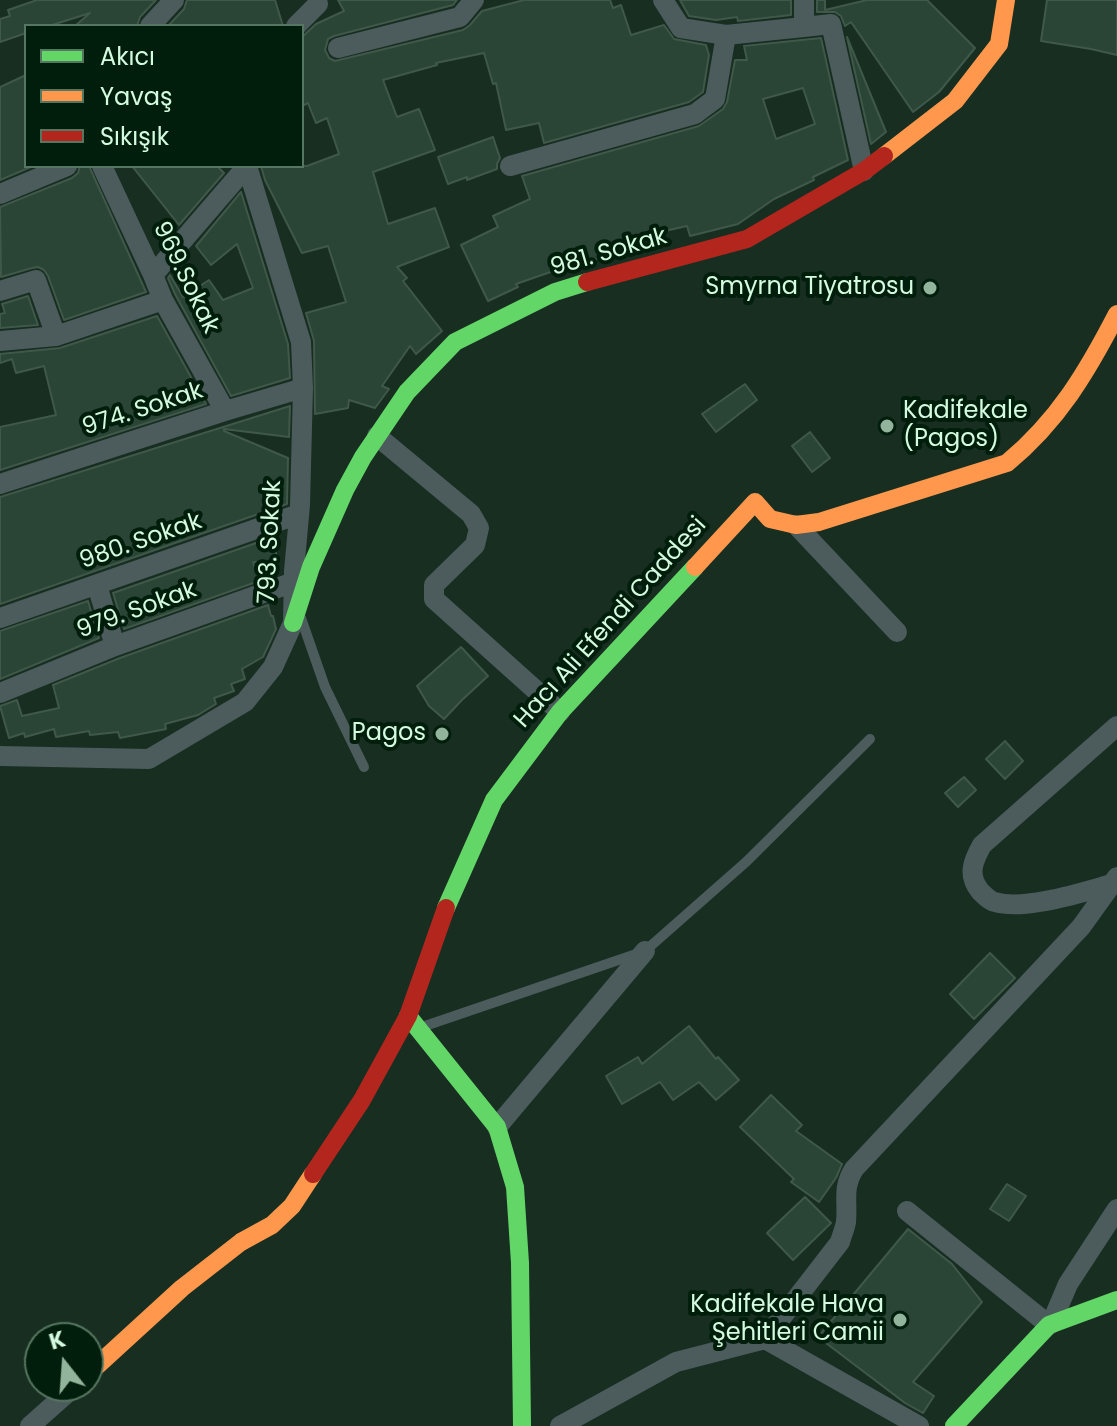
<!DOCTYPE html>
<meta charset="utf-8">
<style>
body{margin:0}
#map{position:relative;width:1117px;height:1426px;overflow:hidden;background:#172e21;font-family:Poppins,sans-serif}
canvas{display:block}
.legend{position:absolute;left:24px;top:24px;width:280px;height:144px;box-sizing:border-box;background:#001e0b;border:2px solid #557660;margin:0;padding:10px 14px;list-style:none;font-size:24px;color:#d4fadf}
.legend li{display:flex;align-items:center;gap:16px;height:40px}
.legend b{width:40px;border:2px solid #557660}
.north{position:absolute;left:24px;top:1322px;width:80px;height:80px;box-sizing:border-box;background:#001e0b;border:2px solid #557660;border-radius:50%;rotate:343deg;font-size:22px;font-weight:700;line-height:32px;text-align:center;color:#d4fadf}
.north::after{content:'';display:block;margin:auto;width:28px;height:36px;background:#92b39c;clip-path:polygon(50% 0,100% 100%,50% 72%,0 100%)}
</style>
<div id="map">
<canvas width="1117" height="1426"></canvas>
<ul class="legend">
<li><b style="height:10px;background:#63d668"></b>Akıcı</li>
<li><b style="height:10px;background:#ff974d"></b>Yavaş</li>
<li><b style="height:10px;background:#b3261e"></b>Sıkışık</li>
</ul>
<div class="north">K</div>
</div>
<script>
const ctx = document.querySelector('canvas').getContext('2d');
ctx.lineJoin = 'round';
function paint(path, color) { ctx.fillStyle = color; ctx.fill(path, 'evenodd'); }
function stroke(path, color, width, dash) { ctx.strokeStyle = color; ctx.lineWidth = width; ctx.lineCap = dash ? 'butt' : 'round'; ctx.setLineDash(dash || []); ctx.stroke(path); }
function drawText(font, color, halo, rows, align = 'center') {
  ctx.font = font + ' Poppins,sans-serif'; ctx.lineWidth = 8; ctx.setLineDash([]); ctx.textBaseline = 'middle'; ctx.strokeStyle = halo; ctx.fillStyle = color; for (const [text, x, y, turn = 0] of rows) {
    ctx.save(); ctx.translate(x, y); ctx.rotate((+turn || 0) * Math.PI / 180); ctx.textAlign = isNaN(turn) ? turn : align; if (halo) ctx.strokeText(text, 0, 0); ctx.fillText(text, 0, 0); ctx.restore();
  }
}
const building = new Path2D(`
 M37,0H156L140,17L137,26H75L90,13L49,26H26V33L0,42V19L10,16L8,10Z
 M187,0H275L283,26H168L184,9Z
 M338,0H457L453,5L334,36L328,39L325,50L329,58L335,61L463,30L470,25L482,11L524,0H610L613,8L621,5L631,35L664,25L674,39L706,45L709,55L703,92L689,102L544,143L539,123L506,130L496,83L493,84L484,53L436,63L437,65L383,80L397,117L419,109L435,150L373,172L388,224L435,208L449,247L397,267L407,278L403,281L442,331L416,354L410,346L382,386L389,389L375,408L349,400L348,408L315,414L314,341L306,313L346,302L328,246L302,253L265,180L261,166H307L339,154L327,118L316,123L308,103L302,106V37L316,24L344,11Z
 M680,0H791V15L738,21L737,17L716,20L689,16Z
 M817,0H825V10L867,0H927L975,48L939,92L913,112L851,22L845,26L841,16L835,12H817Z
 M1047,0H1117V55L1091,49L1041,41Z
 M847,37L886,132L871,144Z
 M821,38L848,160L813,177L814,180L774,199L738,224L690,236L687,226L616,242L619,253L559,269L516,284L518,287L488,301L461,245L498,227L493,216L530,199L522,176L699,126L723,109L727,102L735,60H747L744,46ZM803,88L815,124L776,139L763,99Z
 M26,75V166H33L0,180V87Z
 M493,137L500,158L497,164V169L467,180V177L448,184L438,157Z
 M80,166H89L146,292L64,320L48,276L44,270L38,267L32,268L1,277L0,207L72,178L78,173Z
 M132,166H217L224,173L179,225Z
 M241,192L288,344L290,378L231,396L175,294L168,278L170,275L183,297L209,280L223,300L253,288L237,244L211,265L196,246Z
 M28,296L38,325L0,328V314L5,313L2,304Z
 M157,316L206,404L0,470V427L56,415L44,366L16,373L12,359L0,363V354L60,348Z
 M745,384L757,400L716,432L702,414Z
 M290,406L289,437L224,429V431L288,458L287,504L0,604V497Z
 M810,432L830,458L812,472L792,446Z
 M276,536V561L253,562L259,581L124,629L113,593Z
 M88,601L99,638L0,679V631Z
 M268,605L271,616H273L276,629L263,657L242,669L245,679L231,684L234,691L214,698L216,704L198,715L165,724L166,729L120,738L118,732L90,735L89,731L56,737L54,729L25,737L24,733L9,738L0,706L17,700L22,716L59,708L53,685L120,658Z
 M461,647L488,676L462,700L444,719L429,706L417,686Z
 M1005,741L1023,761L1005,779L986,759Z
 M964,777L976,790L958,807L945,793Z
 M990,953L1015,978L974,1019L950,994Z
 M689,1026L716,1059L718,1057L739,1080L716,1100L699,1082L673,1100L660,1082L622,1104L606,1076L638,1057L642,1064Z
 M771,1095L802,1125L796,1131L842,1164L836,1178L819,1202L791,1182L794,1179L740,1127Z
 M1007,1184L1026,1196L1009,1221L990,1209Z
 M805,1197L831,1223L793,1260L767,1233Z
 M908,1229L952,1264L982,1302L913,1382L934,1396L923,1413L905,1403L818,1337Z`);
paint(building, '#2a4436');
stroke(building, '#3f5849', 2);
stroke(new Path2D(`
 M301,618L325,687L364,767
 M419,1028L645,951L746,862L870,739`), '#4c5b5c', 10);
stroke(new Path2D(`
 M663,0L681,28L726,35L804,27V0
 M150,26L174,0
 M296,26L318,4
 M804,27L831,24L864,171
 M338,48L460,17L474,0
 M102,166L153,275L163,300L225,411
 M510,166L695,114L715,99L726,35
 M0,194L67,166
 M153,275L247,166
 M0,291L36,280L56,336
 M0,341L56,336L163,300
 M377,436L471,514L479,528L475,545L434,585V599L560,712
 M0,484L225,411L303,388
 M796,525L897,632
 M97,585L115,646
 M0,618L299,514
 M0,693L115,646L294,582
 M0,756L149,759L245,702L273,667L293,623L294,571L300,505L303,388L301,342L247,166
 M1112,884C1083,892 1024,911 995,902C989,901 984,895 980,891C967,875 973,861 982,845L1117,726
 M497,1127L645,951
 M907,1211L1049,1325
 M1051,1324L1068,1284L1117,1209
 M765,1339L840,1242C842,1235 845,1228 846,1222C848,1200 842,1188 854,1169L1081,927L1117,877
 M30,1426L75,1386
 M560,1426L676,1362L765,1339L919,1426`), '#4c5b5c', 20);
stroke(new Path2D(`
 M293,623L311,567L345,490L363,457L407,392L455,342L555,292L587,282
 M446,908L494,800L560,712L695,567
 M408,1016L497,1127L515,1187L520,1263L522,1426
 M954,1426L1049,1325L1117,1300`), '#63d668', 18);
stroke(new Path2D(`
 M884,156L955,101L999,44L1006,0
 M695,567L755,502L770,519L796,525L819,522L1007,463C1058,421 1087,372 1117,314
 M88,1374L182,1288L241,1242L272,1225L292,1206L313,1174`), '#ff974d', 18);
stroke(new Path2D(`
 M587,282L747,239L864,171L884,156
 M313,1174L362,1100L408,1016L446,908`), '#b3261e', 18);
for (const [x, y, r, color] of [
 [930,288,8,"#92b39c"],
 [887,426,8,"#92b39c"],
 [442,734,8,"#92b39c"],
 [900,1320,8,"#92b39c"]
]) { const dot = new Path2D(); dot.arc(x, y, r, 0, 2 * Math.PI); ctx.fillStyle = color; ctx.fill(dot); stroke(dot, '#001e0b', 3); }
drawText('24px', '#d4fadf', '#001e0b', [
 ["981. Sokak",609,253,-16],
 ["969.Sokak",185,278,64],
 ["974. Sokak",143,410,-18],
 ["980. Sokak",141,542,-19],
 ["793. Sokak",271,542,-87],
 ["979. Sokak",137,611,-20],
 ["Hacı Ali Efendi Caddesi",611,623,-48]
]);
drawText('24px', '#d4fadf', '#001e0b', [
 ["Smyrna Tiyatrosu",914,288],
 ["Kadifekale",903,412,"left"],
 ["(Pagos)",903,440,"left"],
 ["Pagos",426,734],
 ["Kadifekale Hava",884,1306],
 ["Şehitleri Camii",884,1334]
], 'right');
</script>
